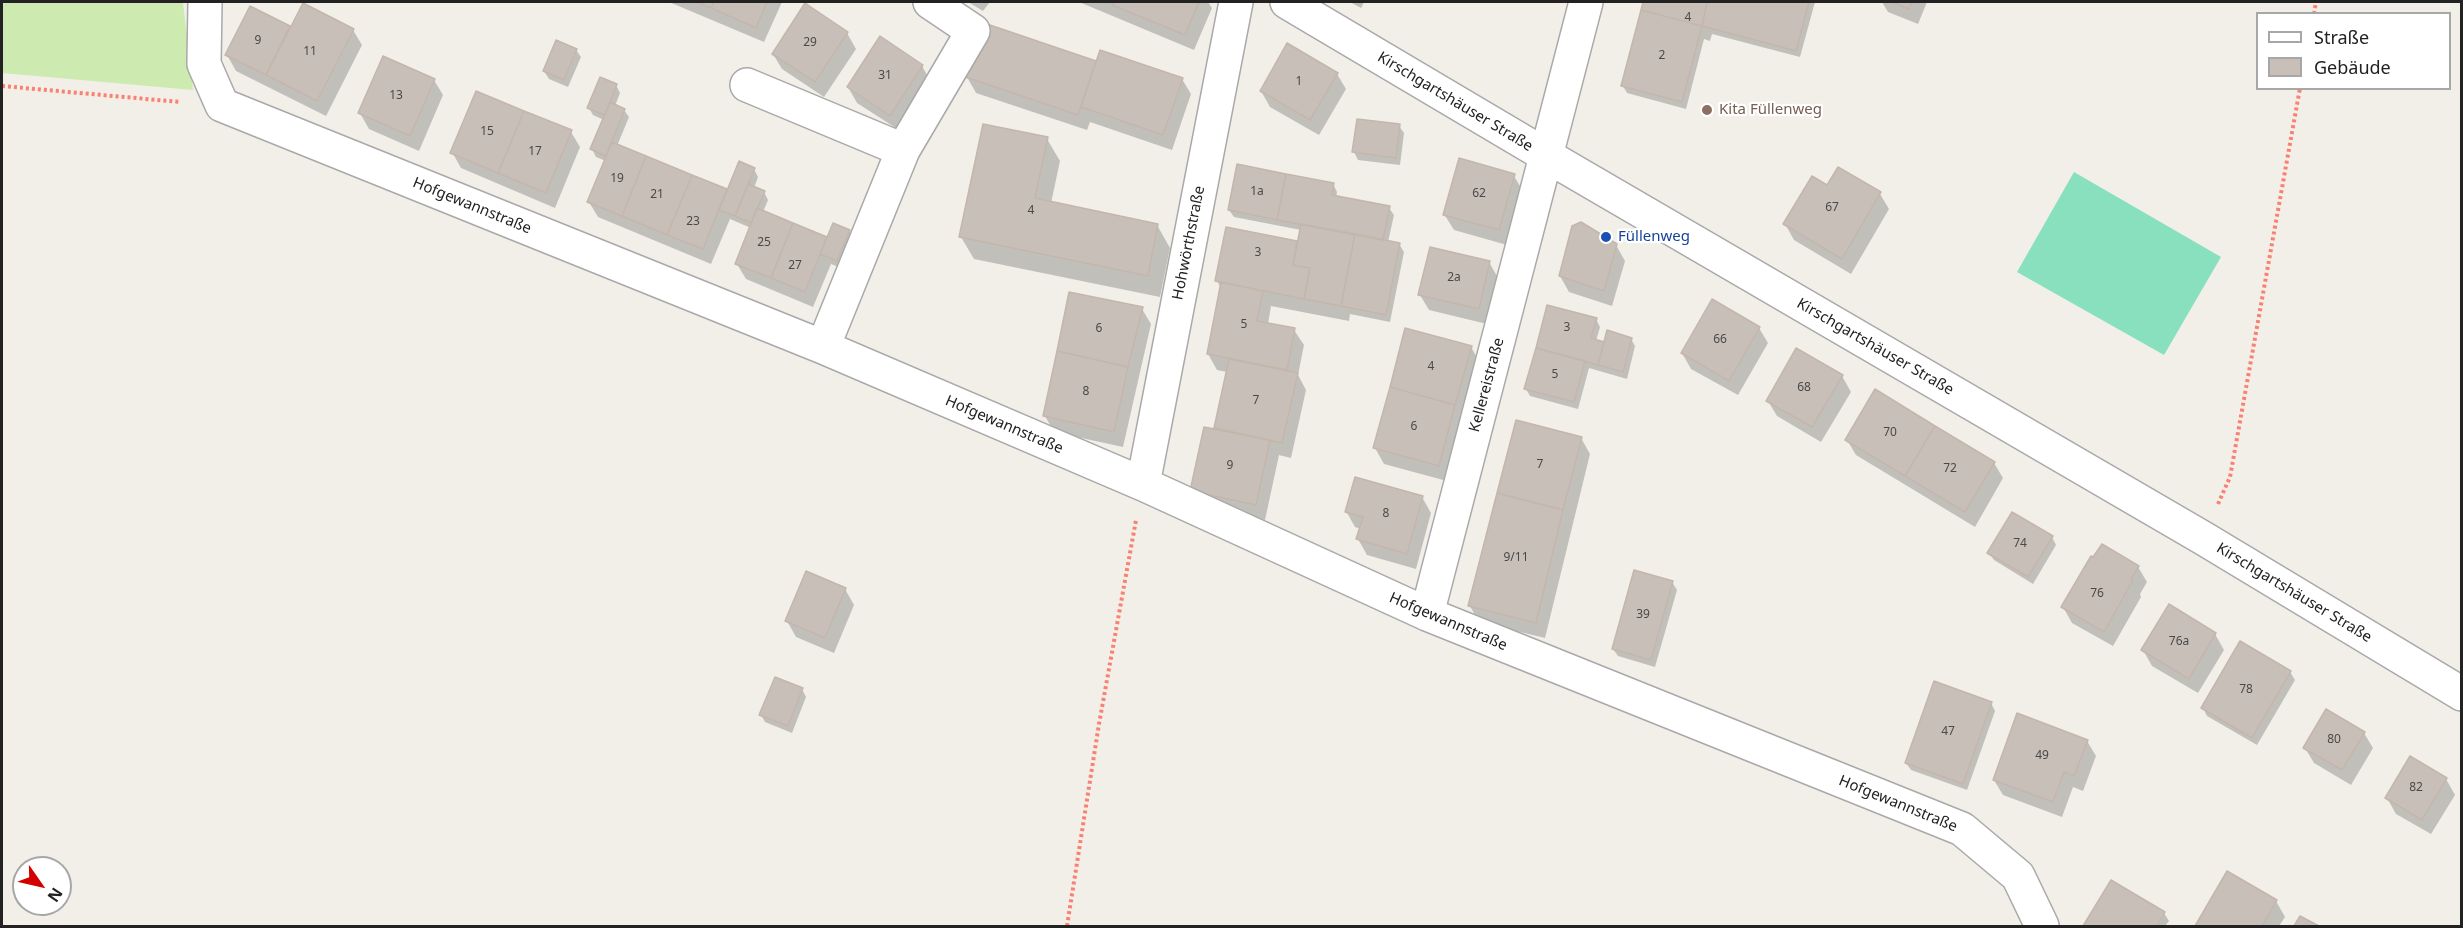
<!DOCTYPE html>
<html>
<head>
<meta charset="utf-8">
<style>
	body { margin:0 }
	#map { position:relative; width:2463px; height:928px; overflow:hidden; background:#f2efe9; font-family:"Noto Sans",sans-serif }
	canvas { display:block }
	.frame { position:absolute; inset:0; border:3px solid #222; pointer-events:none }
	.legend { position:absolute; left:2256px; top:12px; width:195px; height:78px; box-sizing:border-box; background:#fff; border:2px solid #a7a7a7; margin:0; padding:8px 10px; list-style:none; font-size:18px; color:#222 }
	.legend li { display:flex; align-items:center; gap:12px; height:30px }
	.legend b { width:30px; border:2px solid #a7a7a7 }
	.north { position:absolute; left:12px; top:856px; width:60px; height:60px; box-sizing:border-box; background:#fff; border:2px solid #a7a7a7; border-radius:50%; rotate:124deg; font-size:16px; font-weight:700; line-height:24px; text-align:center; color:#222 }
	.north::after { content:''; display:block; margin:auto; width:21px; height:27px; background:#d40000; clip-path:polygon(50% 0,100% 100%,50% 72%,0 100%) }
</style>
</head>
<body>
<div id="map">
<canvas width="2463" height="928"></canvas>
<div class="frame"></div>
<ul class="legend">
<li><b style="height:8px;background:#fff"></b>Straße</li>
<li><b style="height:16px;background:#c7bfb8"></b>Gebäude</li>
</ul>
<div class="north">N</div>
</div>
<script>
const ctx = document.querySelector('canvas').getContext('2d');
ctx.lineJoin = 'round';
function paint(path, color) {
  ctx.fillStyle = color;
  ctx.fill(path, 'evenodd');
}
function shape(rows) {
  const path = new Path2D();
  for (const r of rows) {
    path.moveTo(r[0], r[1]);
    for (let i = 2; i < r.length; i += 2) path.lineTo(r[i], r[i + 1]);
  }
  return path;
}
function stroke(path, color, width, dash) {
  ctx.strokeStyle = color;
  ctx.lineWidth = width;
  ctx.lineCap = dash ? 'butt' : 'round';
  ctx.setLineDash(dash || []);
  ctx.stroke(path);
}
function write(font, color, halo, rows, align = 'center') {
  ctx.font = font + ' "Noto Sans",sans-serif';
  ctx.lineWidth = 4.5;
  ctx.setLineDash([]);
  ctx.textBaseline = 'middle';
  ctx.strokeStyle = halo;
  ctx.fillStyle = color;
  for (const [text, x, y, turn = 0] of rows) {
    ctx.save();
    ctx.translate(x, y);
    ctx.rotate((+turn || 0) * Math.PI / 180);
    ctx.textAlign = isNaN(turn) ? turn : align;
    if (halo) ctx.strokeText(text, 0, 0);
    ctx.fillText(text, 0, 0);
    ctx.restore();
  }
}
const grass = shape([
	[2,2,183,2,193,90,2,73]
]);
const pitch = shape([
	[2074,172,2221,257,2164,355,2017,272]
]);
const shadow = shape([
	[669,2,782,2,764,42],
	[968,2,990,2,983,11],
	[1079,2,1208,2,1212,8,1194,50],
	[1350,2,1364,2,1361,8],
	[1645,2,1815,2,1800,57,1712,34,1710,41,1704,39,1686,109,1627,93,1623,86],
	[1882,2,1927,2,1918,24,1888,12],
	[250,8,291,28,353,30,362,45,326,116,236,71,227,55],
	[985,25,1097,62,1182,79,1191,94,1172,150,1090,122,1087,130,976,93,967,77],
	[847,33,856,49,824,97,782,69,773,54],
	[576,50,581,57,568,87,549,79,544,71],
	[922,66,931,82,899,130,857,103,848,87],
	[1337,74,1346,89,1319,135,1270,107,1261,91],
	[434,80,443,95,419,151,369,129,360,113],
	[616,85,620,93,615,106,624,110,629,117,617,146,727,193,754,169,758,177,754,188,764,192,768,200,763,212,828,239,849,231,853,239,841,268,831,264,813,307,746,279,737,264,751,228,730,219,711,264,598,217,589,202,606,161,596,157,592,149,604,120,593,115,589,108],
	[1399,126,1404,133,1400,165,1358,160,1354,152],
	[571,132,580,147,555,208,461,168,452,152],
	[1047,139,1060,161,1051,203,1157,225,1170,248,1160,297,974,259,961,237],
	[1838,169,1880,194,1889,209,1851,274,1794,240,1785,224,1827,187],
	[1514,176,1523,191,1507,245,1454,230,1444,214],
	[1333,184,1337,192,1336,197,1389,208,1394,215,1388,242,1399,244,1404,252,1390,322,1350,314,1349,321,1271,306,1268,324,1294,330,1304,345,1298,375,1306,390,1291,458,1279,455,1265,520,1200,506,1227,372,1217,370,1208,354,1221,288,1217,281,1227,229,1298,243,1301,230,1234,217,1229,210],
	[1616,245,1625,261,1612,306,1569,292,1560,276],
	[1489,262,1498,278,1487,324,1429,310,1420,295],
	[1142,309,1151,324,1123,447,1054,432,1045,416],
	[1596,319,1600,327,1596,341,1605,344,1631,339,1635,346,1627,379,1589,368,1578,409,1530,396,1526,389],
	[1759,328,1768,343,1738,395,1691,369,1682,353],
	[1471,347,1480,363,1447,481,1384,464,1375,448],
	[1842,376,1851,392,1821,442,1777,416,1768,401],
	[1581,438,1590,454,1545,638,1479,622,1470,606],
	[1847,440,1994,463,2003,478,1975,527,1856,455],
	[1422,497,1431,513,1416,569,1367,555,1358,539,1361,529,1355,527,1346,511],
	[2052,537,2056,545,2033,584,1994,560,1989,553],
	[2138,567,2147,582,2140,594,2141,597,2113,646,2072,623,2063,607],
	[1672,582,1677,590,1655,667,1618,656,1613,649],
	[845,589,854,605,834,653,796,637,787,621],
	[2215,634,2224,650,2198,693,2152,666,2143,650],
	[2290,672,2295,680,2257,745,2207,716,2203,708],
	[802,689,806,697,792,733,765,722,761,715],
	[1991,703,1995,711,1967,790,1911,770,1906,763],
	[2364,733,2373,748,2351,785,2314,763,2305,748],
	[2087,741,2096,756,2083,791,2073,787,2062,817,2003,795,1994,780],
	[2446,779,2455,795,2431,834,2396,814,2387,798],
	[2227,873,2276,901,2285,917,2279,926,2197,926],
	[2112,882,2164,913,2169,921,2165,926,2085,926]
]);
const building = shape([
	[696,2,714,2,711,8,696,2],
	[714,2,767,2,756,28,711,8,714,2],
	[1114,2,1199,2,1185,35,1112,5,1114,2],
	[1643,2,1707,2,1702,26,1641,10,1643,2],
	[1707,2,1809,2,1796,51,1702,26,1707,2],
	[1891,2,1912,2,1909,9,1891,2],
	[303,3,354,29,317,101,266,75,303,3],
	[805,3,848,32,815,82,772,54,805,3],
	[250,6,290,26,266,75,225,55,250,6],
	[1641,10,1702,26,1682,102,1621,86,1641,10],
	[984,23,1096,61,1078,115,965,77,984,23],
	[880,36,923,65,890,116,847,87,880,36],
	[556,40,577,49,564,80,543,71,556,40],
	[1287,43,1338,73,1310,120,1260,91,1287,43],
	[1100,50,1183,78,1163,135,1081,107,1100,50],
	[383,56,435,79,410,136,358,113,383,56],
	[600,77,617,84,605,115,587,108,600,77],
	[476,91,524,111,498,173,450,153,476,91],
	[610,102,625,109,606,156,590,149,610,102],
	[524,111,572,130,546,193,498,173,524,111],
	[1357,119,1400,124,1396,158,1352,152,1357,119],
	[983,124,1048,137,1035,198,1158,224,1148,276,959,237,983,124],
	[612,142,646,156,622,216,587,202,612,142],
	[646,156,692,175,667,235,622,216,646,156],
	[1459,158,1515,174,1499,230,1443,215,1459,158],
	[739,161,755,168,735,216,719,210,739,161],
	[1237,164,1286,174,1277,220,1228,210,1237,164],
	[1838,167,1881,192,1842,259,1783,224,1812,176,1827,185,1838,167],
	[1286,174,1334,183,1332,195,1390,206,1383,240,1277,220,1286,174],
	[692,175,727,189,703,249,667,235,692,175],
	[748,184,765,191,751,223,735,216,748,184],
	[757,208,793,223,771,278,735,264,757,208],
	[1581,222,1617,244,1604,291,1559,276,1572,226,1581,222],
	[793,223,827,237,805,292,771,278,793,223],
	[833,223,850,230,837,261,820,254,833,223],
	[1301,224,1355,234,1341,306,1304,299,1310,268,1293,265,1301,224],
	[1226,227,1297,241,1293,265,1310,268,1304,299,1215,281,1226,227],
	[1355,234,1400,243,1386,315,1341,306,1355,234],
	[1430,247,1490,261,1479,309,1418,295,1430,247],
	[1221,282,1263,291,1257,321,1295,328,1287,370,1207,354,1221,282],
	[1069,292,1143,307,1128,367,1057,351,1069,292],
	[1712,299,1760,327,1729,381,1681,353,1712,299],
	[1547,305,1597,318,1591,338,1604,342,1598,365,1536,348,1547,305],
	[1405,328,1472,346,1455,405,1390,387,1405,328],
	[1607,330,1632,338,1623,372,1598,365,1607,330],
	[1536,348,1585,361,1574,402,1524,389,1536,348],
	[1796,348,1843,375,1812,427,1766,401,1796,348],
	[1057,351,1128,367,1114,432,1043,416,1057,351],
	[1229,359,1298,373,1282,443,1214,428,1229,359],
	[1390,387,1455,405,1439,466,1373,448,1390,387],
	[1875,389,1935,426,1905,476,1845,440,1875,389],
	[1516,420,1582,437,1563,510,1497,493,1516,420],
	[1935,426,1995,462,1965,512,1905,476,1935,426],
	[1204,427,1270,440,1256,505,1190,491,1204,427],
	[1355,477,1423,496,1407,554,1356,539,1363,517,1345,512,1355,477],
	[1497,493,1563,510,1536,623,1468,606,1497,493],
	[2012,512,2053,536,2028,577,1987,553,2012,512],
	[2102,544,2139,566,2131,579,2133,580,2104,632,2061,607,2091,556,2093,557,2102,544],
	[1634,570,1673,581,1651,660,1612,649,1634,570],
	[806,571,846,588,825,638,785,621,806,571],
	[2169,604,2216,633,2189,679,2141,650,2169,604],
	[2240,641,2291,671,2252,738,2201,708,2240,641],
	[775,677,803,688,788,726,759,715,775,677],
	[1934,681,1992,702,1963,784,1905,763,1934,681],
	[2326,709,2365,732,2342,770,2303,748,2326,709],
	[2017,713,2088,740,2074,776,2064,772,2053,802,1993,780,2017,713],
	[2410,756,2447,778,2422,820,2385,798,2410,756],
	[2227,871,2277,900,2262,926,2195,926,2227,871],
	[2111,880,2165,912,2157,926,2083,926,2111,880],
	[2300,916,2319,926,2294,926,2300,916]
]);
const path = shape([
	[2314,14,2316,2],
	[2,86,180,102],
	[2218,504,2230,477,2300,88],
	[1067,926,1099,724,1136,520]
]);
const minor = shape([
	[205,2,204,64,222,105,823,347,1143,484,1427,614,1962,829,2018,876,2042,926],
	[1287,2,1547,156,2203,538,2462,694],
	[747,85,903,150],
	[823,347,903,150,973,31,930,2],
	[1143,484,1236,2],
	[1427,614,1586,2]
]);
const markers = [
	[1707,110,6,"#8d6e63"],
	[1606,237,6,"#1a4fb4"]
];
const numberNames = [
	["4",1688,18],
	["9",258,41],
	["29",810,43],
	["11",310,52],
	["2",1662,56],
	["31",885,76],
	["1",1299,82],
	["13",396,96],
	["15",487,132],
	["17",535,152],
	["19",617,179],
	["1a",1257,192],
	["62",1479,194],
	["21",657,195],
	["67",1832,208],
	["4",1031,211],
	["23",693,222],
	["25",764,243],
	["3",1258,253],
	["27",795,266],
	["2a",1454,278],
	["5",1244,325],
	["3",1567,328],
	["6",1099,329],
	["66",1720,340],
	["4",1431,367],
	["5",1555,375],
	["68",1804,388],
	["8",1086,392],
	["7",1256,401],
	["6",1414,427],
	["70",1890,433],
	["7",1540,465],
	["9",1230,466],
	["72",1950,469],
	["8",1386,514],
	["74",2020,544],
	["9/11",1516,558],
	["76",2097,594],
	["39",1643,615],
	["76a",2179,642],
	["78",2246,690],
	["47",1948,732],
	["80",2334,740],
	["49",2042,756],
	["82",2416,788]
];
const streetNames = [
	["Kirschgartshäuser Straße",1455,102,31],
	["Hofgewannstraße",472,206,22],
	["Hohwörthstraße",1189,243,-79],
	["Kirschgartshäuser Straße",1875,347,30],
	["Kellereistraße",1487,385,-75],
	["Hofgewannstraße",1004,425,23],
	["Kirschgartshäuser Straße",2294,593,31],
	["Hofgewannstraße",1448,622,23],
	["Hofgewannstraße",1898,804,22]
];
const educationNames = [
	["Kita Füllenweg",1719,110]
];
const transitNames = [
	["Füllenweg",1618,237]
];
paint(grass, '#cdebb0');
paint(pitch, '#88e0be');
paint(shadow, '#0003');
paint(building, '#c7bfb8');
stroke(building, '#c4b6ab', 1.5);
stroke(minor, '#a9a9a9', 36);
stroke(path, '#fa8072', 4, [3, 3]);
stroke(minor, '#fff', 33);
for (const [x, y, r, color] of markers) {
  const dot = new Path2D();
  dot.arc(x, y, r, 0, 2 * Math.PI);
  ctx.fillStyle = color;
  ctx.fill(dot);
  stroke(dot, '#fff', 2);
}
write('12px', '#4b4948', null, numberNames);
write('15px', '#222', '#fff', streetNames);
write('15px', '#785e54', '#fff', educationNames, 'left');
write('15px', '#164399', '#fff', transitNames, 'left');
</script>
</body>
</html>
